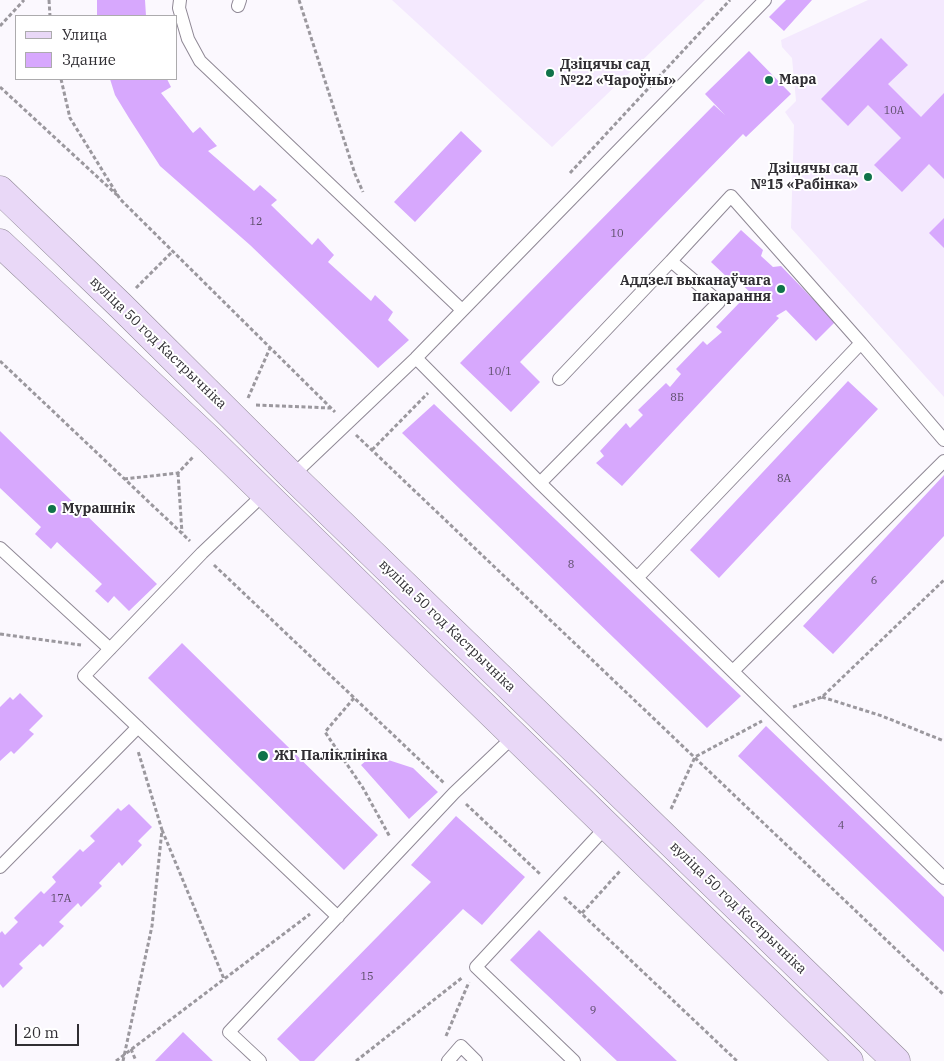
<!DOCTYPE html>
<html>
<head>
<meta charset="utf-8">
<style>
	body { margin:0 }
	#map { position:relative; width:944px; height:1061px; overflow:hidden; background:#fbf8fe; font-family:"IBM Plex Serif",serif }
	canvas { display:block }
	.legend { position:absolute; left:15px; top:15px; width:162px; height:65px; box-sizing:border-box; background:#fff; border:1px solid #acabad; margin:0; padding:6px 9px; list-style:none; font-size:15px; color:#302e33 }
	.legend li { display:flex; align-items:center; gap:10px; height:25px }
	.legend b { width:25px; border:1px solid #acabad }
	.scale { position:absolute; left:15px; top:1024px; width:64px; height:22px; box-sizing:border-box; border:2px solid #302e33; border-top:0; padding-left:6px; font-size:15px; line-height:18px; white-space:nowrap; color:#302e33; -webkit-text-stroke:4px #fff; paint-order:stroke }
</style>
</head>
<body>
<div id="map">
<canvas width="944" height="1061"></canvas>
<ul class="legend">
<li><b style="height:6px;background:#e9d8f7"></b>Улица</li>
<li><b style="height:14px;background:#d7a8fd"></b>Здание</li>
</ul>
<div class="scale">20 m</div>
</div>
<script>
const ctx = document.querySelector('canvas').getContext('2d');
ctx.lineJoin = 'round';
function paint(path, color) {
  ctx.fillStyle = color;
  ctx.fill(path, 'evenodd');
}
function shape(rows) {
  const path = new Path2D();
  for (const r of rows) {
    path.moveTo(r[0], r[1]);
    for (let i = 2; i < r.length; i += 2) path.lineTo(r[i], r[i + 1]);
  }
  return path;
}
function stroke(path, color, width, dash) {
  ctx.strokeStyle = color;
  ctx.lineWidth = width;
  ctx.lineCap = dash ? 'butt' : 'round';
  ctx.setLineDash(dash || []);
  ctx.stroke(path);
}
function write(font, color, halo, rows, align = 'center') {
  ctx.font = font + ' "IBM Plex Serif",serif';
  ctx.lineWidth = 4;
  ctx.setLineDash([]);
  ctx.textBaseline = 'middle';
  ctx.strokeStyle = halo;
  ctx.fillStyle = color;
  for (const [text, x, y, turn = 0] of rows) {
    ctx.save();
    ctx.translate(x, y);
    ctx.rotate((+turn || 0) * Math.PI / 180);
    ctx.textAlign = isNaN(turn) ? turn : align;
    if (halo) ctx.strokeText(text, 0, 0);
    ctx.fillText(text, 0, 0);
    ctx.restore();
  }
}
const built = shape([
	[392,0,705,0,552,147],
	[868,0,944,0,944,397,791,228,794,125,785,112,796,101,792,58,782,47,781,40]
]);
const building = shape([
	[97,0,145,0,146,16,97,16],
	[786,0,812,0,784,31,769,17],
	[881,38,908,65,888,84,921,117,944,93,944,179,929,164,902,192,874,165,901,138,868,105,848,126,821,99],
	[749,51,791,94,746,137,743,134,520,362,540,382,511,412,460,363,714,105,725,115,705,94],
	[110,79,167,79,171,87,161,93,193,133,200,127,217,146,208,151,254,191,260,185,277,200,271,205,312,245,318,238,334,255,328,262,371,301,375,295,393,312,388,320,409,340,378,368,250,245,160,166,129,118,115,95],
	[461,131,482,151,415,222,394,202],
	[944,218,944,248,929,233],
	[741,230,763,250,761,256,773,267,781,266,835,322,816,341,786,310,776,316,779,318,622,486,596,463,604,456,600,451,626,423,630,428,643,415,638,410,666,383,670,387,681,374,676,369,703,341,707,345,722,332,716,327,743,299,748,303,754,296,733,276,729,279,711,262],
	[848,381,878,409,719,578,690,550],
	[434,404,741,696,707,728,402,433],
	[0,431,157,584,129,611,114,596,108,603,95,591,102,584,57,542,51,549,35,534,41,527,0,488],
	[944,475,944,536,833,654,803,626],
	[182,643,378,835,344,870,148,678],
	[20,693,43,716,29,730,34,734,14,754,11,751,0,761,0,707,10,697,13,700],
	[766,726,944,897,944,952,738,756],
	[373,755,413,768,438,792,409,819,361,765],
	[129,804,152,827,138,841,142,845,122,866,119,862,99,883,102,886,81,907,78,903,59,922,64,926,43,947,40,944,19,964,23,968,3,988,0,984,0,933,2,931,5,935,18,922,14,918,41,891,44,894,56,882,52,877,80,849,83,852,95,841,90,836,118,808,121,811],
	[456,816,525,877,482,925,463,909,314,1061,300,1061,277,1039,431,882,411,865],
	[539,930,677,1061,617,1061,510,960],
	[183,1032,213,1061,155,1061]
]);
const path = shape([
	[49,0,50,16],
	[299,0,355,174,363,192],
	[0,26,24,0],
	[61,79,70,118,120,199,335,412],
	[0,87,117,195],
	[570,173,730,0],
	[136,288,173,251],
	[0,361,190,541],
	[248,398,270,348],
	[256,405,330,408],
	[356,435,944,995],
	[372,450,428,393],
	[178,473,182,533],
	[124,479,178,473,193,457],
	[214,565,444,783],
	[0,634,81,645],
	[822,697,882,716,944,741],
	[354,698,325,732,363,788,390,837],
	[793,707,822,697,944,580],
	[466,804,540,874],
	[671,809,695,757,762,721],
	[162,830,224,979],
	[564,897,737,1061],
	[582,913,620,871],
	[446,1036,469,982],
	[131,1049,136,1061],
	[116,1061,310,914],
	[123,1061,152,926,162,830,138,751],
	[356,1061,463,977]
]);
const lane = shape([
	[180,0,179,8,188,39,200,61,462,310],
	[238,6,240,0],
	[416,358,540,483,944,878],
	[559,379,671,261],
	[292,476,416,358,765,0],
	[540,483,719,302,671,261,731,196,861,343],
	[265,493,202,553,84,676,338,917],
	[0,548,110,649],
	[637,578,861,343,944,440],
	[733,671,944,461],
	[0,867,138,727],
	[260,1061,229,1032,454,793,514,736],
	[448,1061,461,1046,476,1061],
	[574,1061,476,967,607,826]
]);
const secondary = shape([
	[0,190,120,305,292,476,896,1061],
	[0,243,210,440,849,1061]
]);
const markers = [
	[550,73,5,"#10734a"],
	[769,80,5,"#10734a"],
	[868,177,5,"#10734a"],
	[781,289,5,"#10734a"],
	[52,509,5,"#10734a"],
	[263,756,6,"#10734a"]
];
const numberNames = [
	["10А",894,111],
	["12",256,222],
	["10",617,234],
	["10/1",500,372],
	["8Б",677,398],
	["8А",784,479],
	["8",571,565],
	["6",874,581],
	["4",841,826],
	["17А",61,899],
	["15",367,977],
	["9",593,1011]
];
const poiNames = [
	["Дзіцячы сад",560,65],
	["№22 «Чароўны»",560,81],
	["Мара",779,80],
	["Дзіцячы сад",858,169,"right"],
	["№15 «Рабінка»",858,185,"right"],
	["Аддзел выканаўчага",771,281,"right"],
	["пакарання",771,297,"right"],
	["Мурашнік",62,509],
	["ЖГ Паліклініка",274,756]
];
const streetNames = [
	["вуліца 50 год Кастрычніка",158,343,44],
	["вуліца 50 год Кастрычніка",447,626,44],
	["вуліца 50 год Кастрычніка",738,908,44]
];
paint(built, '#f4e9fe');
paint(building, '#d7a8fd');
stroke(lane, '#8f8895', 14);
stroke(secondary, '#8f8895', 29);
stroke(path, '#9b989e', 3, [4, 2.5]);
stroke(lane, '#fff', 12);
stroke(secondary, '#e9d8f7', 28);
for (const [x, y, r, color] of markers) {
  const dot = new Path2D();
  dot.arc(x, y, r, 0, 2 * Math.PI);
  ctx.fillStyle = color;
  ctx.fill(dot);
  stroke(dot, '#fff', 2);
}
write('11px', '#5a4c66', null, numberNames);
write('bold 14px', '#302e33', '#fff', poiNames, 'left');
write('14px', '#302e33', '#fff', streetNames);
</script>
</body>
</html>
